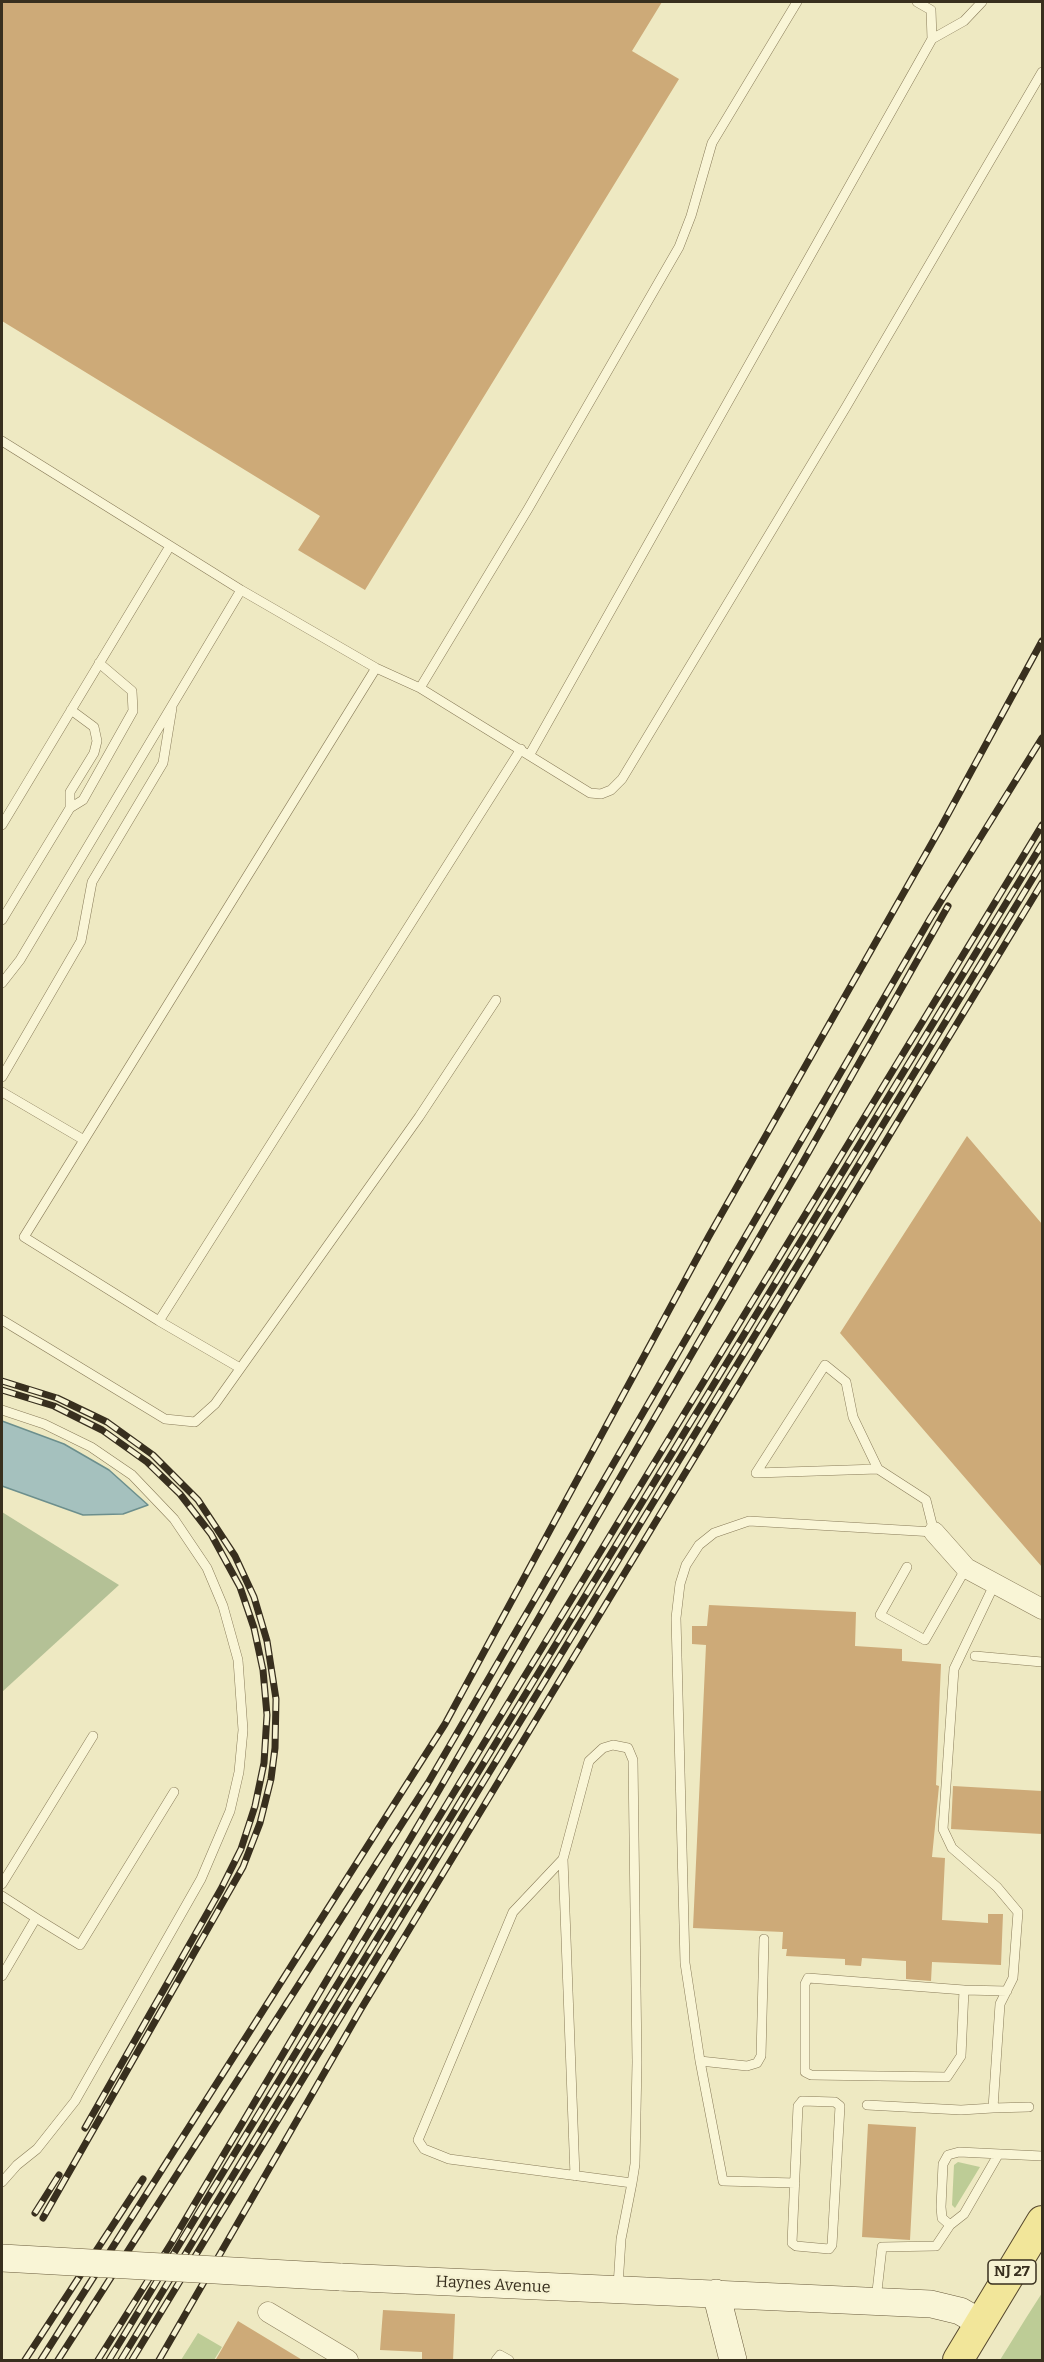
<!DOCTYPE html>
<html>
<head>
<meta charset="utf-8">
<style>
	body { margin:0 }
	#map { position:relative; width:1044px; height:2362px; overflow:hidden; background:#eee9c2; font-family:Bitter,serif }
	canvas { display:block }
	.frame { position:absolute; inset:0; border:3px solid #382f1e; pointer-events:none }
</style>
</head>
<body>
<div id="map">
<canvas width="1044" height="2362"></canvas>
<div class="frame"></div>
</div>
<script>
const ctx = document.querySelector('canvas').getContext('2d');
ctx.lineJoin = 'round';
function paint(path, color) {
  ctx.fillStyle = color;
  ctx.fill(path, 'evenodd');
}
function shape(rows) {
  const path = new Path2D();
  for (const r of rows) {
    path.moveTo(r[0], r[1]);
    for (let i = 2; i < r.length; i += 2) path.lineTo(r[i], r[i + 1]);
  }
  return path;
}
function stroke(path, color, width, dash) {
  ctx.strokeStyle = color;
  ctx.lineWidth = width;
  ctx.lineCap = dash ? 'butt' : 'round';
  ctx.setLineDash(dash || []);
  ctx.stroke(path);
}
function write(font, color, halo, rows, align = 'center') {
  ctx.font = font + ' Bitter,serif';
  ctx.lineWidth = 5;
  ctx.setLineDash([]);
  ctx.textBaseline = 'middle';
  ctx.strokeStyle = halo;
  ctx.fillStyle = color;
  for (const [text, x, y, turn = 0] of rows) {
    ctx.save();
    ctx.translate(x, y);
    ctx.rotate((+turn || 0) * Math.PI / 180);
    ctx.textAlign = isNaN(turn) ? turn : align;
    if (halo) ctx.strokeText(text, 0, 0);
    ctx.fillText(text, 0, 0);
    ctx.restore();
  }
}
const green = shape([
	[958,2162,980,2167,955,2208,952,2205,954,2165],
	[1042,2293,1042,2360,1000,2360,1026,2318],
	[198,2333,222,2347,214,2360,181,2360]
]);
const cemetery = shape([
	[2,1512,119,1585,2,1692]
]);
const water = shape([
	[2,1421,64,1444,109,1470,148,1505,123,1514,83,1515,2,1486,2,1421]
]);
const building = shape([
	[2,2,662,2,632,51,679,79,365,590,298,550,320,516,2,321],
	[967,1136,1042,1224,1042,1567,840,1333],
	[709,1605,856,1612,855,1646,902,1649,902,1661,941,1664,936,1785,939,1786,932,1857,945,1858,942,1920,988,1923,988,1914,1003,1914,1001,1965,932,1962,931,1981,906,1979,906,1961,862,1958,861,1966,845,1965,845,1959,786,1956,787,1949,782,1949,783,1932,693,1928,706,1645,692,1644,692,1626,707,1626],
	[953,1786,1042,1791,1042,1834,951,1829],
	[868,2124,916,2127,910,2240,862,2237],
	[383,2310,455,2314,453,2361,422,2361,422,2352,380,2350],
	[238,2321,304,2361,215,2361]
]);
const lane = shape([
	[932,39,964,21,982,2],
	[2,441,241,590,376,668,420,688,590,793,601,794,611,790,622,779,846,407,1042,72],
	[376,668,24,1237,159,1321,521,749],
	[420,688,528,509,679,247,691,216,712,143,797,2],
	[530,754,932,39,931,10,917,2],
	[70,808,70,792,94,753,97,741,94,727,71,710],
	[2,825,170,546],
	[2,920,70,808,83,800,133,711,132,691,99,663],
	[2,983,20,960,241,590],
	[2,1077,81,941,92,882,163,763,172,708],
	[2,1092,84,1140],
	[2,1320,165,1419,195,1422,215,1404,419,1117,496,1000],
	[159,1321,240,1368],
	[2,1410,44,1424,91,1447,132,1475,174,1519,207,1568,223,1606,238,1660,243,1730,239,1772,230,1811,201,1879,75,2101,37,2149,17,2165,2,2182],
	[907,1567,880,1615,925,1640,966,1568],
	[975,1656,1042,1662],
	[563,1859,575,2176],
	[2,1884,93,1736],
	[2,1896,36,1918],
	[764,1939,761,2056,757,2063,747,2066,700,2061,685,1963,676,1618,680,1584,686,1565,699,1545,714,1533,749,1521,934,1532,926,1500,878,1469,756,1473,825,1365,846,1382,853,1417,878,1469],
	[2,1976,36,1918,80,1945,174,1792],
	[964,1990,808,1978,805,1984,805,2072,811,2075,947,2077,961,2056,964,1990,1007,1991],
	[700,2061,723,2181,795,2183],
	[802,2101,835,2102,840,2106,832,2245,829,2249,796,2246,792,2243,798,2106,802,2101],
	[867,2105,961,2110,993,2108,1000,2004,1013,1978,1018,1912,997,1887,952,1848,943,1829,954,1669,995,1583],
	[993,2108,1029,2107],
	[998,2155,964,2214,950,2225,942,2218,941,2207,943,2164,948,2155,959,2152,1042,2156],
	[618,2286,621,2239,632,2183,635,2164,637,2062,633,1760,628,1748,613,1745,603,1748,589,1761,563,1859,513,1912,418,2140,424,2149,449,2159,632,2183],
	[876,2300,882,2247,936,2246,950,2225],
	[496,2360,500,2355,509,2360]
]);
const street = shape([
	[934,1532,966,1568,1042,1609],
	[268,2312,348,2360]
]);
const secondary = shape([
	[340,2277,931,2304,960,2311,981,2323],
	[716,2293,733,2360]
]);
const primary = shape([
	[958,2360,1042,2221]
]);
const rail = shape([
	[2,1381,57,1398,107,1422,153,1455,198,1500,235,1556,254,1597,267,1641,276,1699,275,1748,271,1779,260,1823,243,1867,43,2218],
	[2,1390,54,1406,102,1430,147,1462,180,1494,211,1534,240,1587,254,1628,263,1670,267,1715,264,1763,255,1806,241,1849,221,1889,85,2128],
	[35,2213,59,2175],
	[25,2360,143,2179],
	[41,2360,445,1724,709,1236,941,827,1042,641],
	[58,2360,428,1783,931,917,1042,738],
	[98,2360,172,2242,439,1790,803,1162,948,906],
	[109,2360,1042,825],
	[121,2360,1042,844],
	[132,2360,1042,863],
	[159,2360,361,2009,1042,883]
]);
const secondaryBridge = shape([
	[2,2258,340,2277]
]);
const shields = [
	[1012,2272,48]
];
const shieldNames = [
	["NJ 27",1012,2272]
];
const streetNames = [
	["Haynes Avenue",493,2285,3]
];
paint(green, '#bdcc96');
paint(cemetery, '#b4c196');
paint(water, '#a5c1be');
stroke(water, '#6c8f8d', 1.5);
paint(building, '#cdaa78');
stroke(lane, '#887b59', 10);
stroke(street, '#887b59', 21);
stroke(secondary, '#6a5c3d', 28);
stroke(primary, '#56482e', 32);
stroke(lane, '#f9f5d6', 9);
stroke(street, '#f9f5d6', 20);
stroke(secondary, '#f9f5d6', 27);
stroke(primary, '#f2e69a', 30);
stroke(rail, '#382f1e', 7);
stroke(rail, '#f6f2d2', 4.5, [14]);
stroke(secondaryBridge, '#6a5c3d', 28, []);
stroke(secondaryBridge, '#f9f5d6', 27);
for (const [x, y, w] of shields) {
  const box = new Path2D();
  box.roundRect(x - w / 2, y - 12, w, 24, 4.5);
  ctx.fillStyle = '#f6f2d2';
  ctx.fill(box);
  stroke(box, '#382f1e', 1.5);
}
write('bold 15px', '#382f1e', null, shieldNames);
write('16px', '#382f1e', '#f6f2d2', streetNames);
</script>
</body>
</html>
